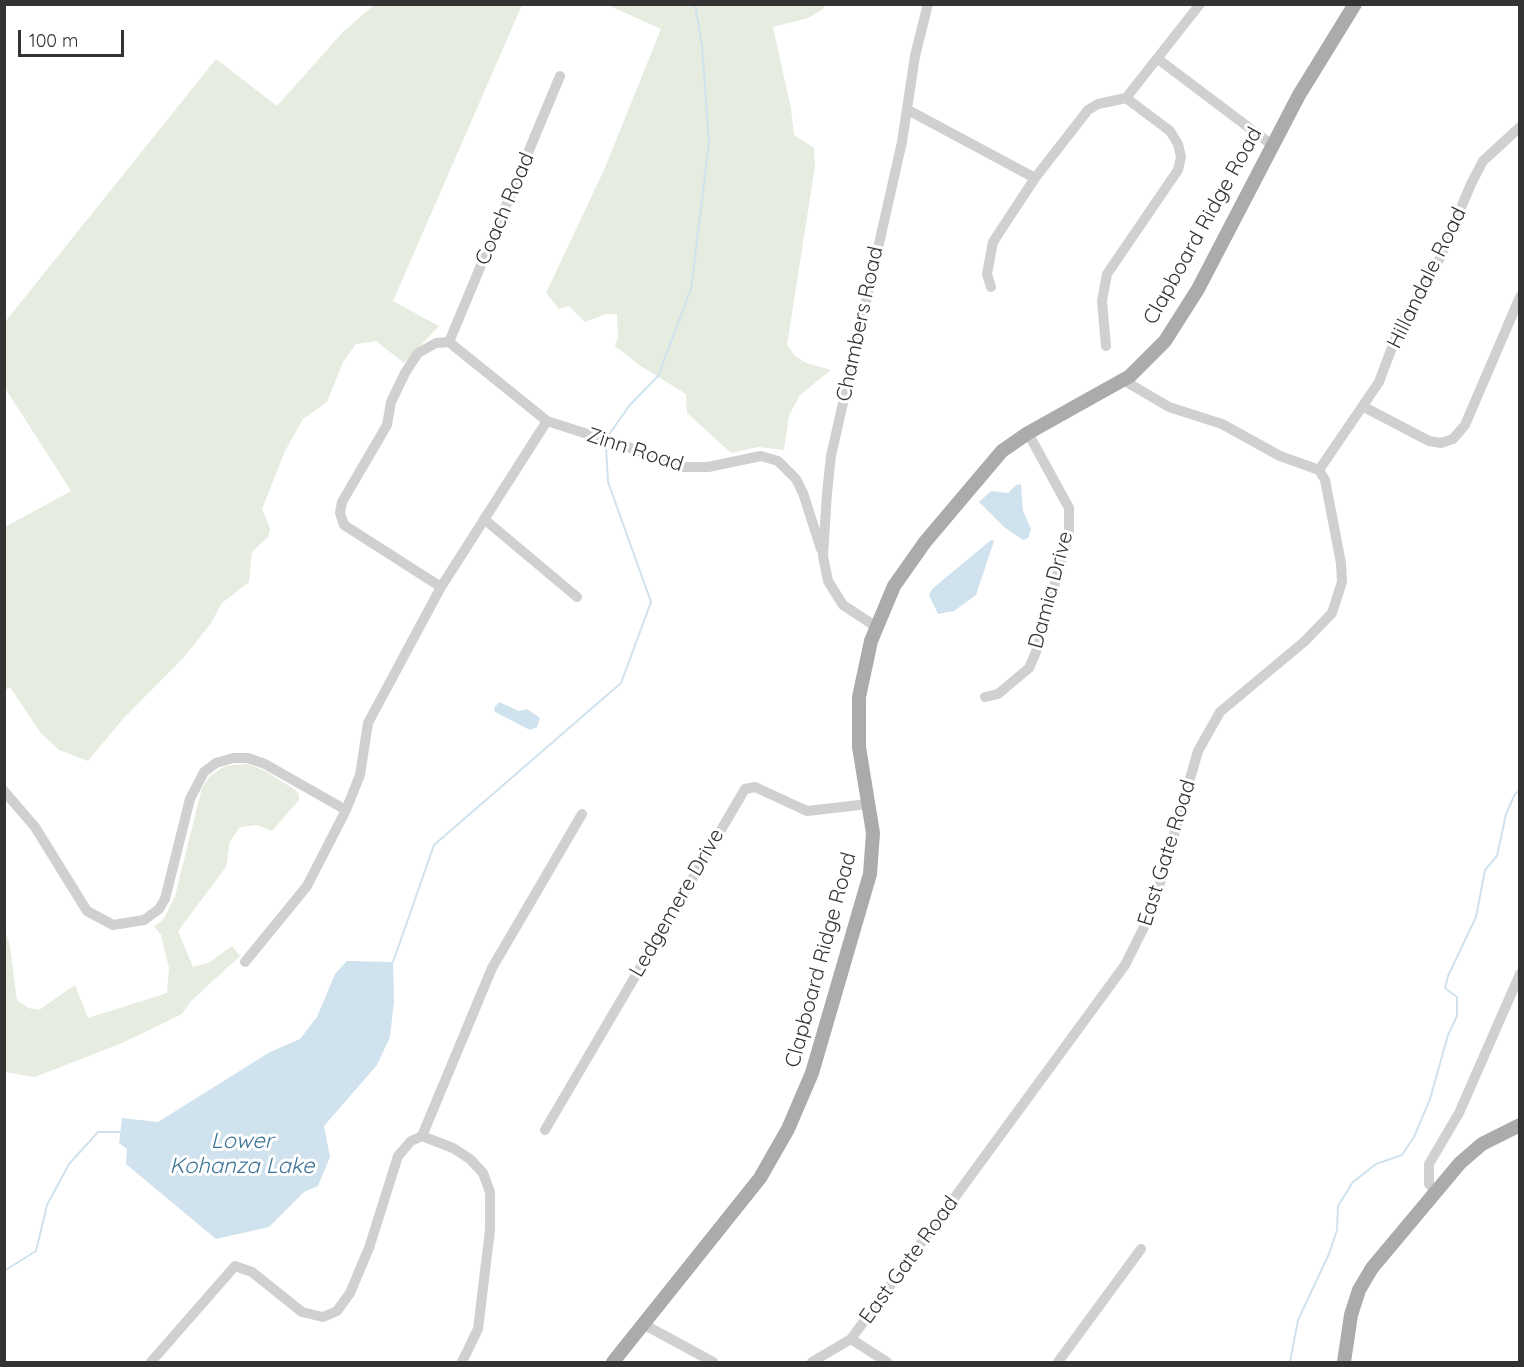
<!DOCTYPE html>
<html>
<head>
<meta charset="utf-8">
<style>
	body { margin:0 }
	#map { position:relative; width:1524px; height:1367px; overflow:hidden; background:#fff; font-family:Quicksand,sans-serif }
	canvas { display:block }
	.frame { position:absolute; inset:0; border:6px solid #333; pointer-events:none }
	.scale { position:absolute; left:18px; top:30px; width:106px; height:27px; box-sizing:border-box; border:3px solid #333; border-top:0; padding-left:8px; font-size:18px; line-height:21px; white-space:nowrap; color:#333; -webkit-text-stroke:4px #fff; paint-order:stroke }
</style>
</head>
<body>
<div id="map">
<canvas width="1524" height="1367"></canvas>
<div class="frame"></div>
<div class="scale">100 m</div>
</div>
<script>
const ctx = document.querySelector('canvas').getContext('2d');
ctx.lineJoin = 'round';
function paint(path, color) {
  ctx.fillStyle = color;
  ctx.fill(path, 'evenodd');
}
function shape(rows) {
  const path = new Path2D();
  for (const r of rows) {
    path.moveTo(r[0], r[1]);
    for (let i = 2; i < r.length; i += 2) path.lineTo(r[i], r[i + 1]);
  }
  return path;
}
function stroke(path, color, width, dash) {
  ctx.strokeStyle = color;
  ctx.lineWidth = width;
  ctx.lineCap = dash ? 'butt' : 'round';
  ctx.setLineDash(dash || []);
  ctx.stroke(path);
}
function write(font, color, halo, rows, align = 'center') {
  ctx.font = font + ' Quicksand,sans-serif';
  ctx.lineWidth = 6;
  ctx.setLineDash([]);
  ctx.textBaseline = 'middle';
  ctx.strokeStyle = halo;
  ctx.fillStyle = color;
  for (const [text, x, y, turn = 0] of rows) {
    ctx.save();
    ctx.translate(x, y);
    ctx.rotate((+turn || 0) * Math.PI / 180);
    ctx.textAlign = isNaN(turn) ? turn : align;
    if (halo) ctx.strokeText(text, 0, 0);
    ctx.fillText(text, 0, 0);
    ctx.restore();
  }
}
const green = shape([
	[374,5,522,5,393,301,439,326,404,363,376,341,356,344,343,362,327,402,303,419,285,451,262,509,270,528,268,537,252,552,249,582,222,603,211,623,185,656,123,719,88,761,59,750,40,732,10,687,5,690,5,527,71,491,5,388,5,322,216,59,277,106,343,32],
	[608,5,825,5,822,10,808,18,773,27,791,109,794,135,814,148,815,166,787,345,795,356,806,363,831,370,800,395,789,415,784,450,758,447,731,453,687,413,686,394,639,365,615,346,618,337,617,314,606,314,585,322,569,306,559,309,546,293,604,170,661,29],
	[248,764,265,771,294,789,299,794,299,800,272,831,257,825,240,827,230,841,226,867,178,931,193,967,210,962,232,946,240,956,191,1001,182,1014,122,1043,35,1077,5,1072,5,930,10,946,17,1000,28,1008,39,1010,75,985,88,1018,167,993,169,968,161,935,154,926,164,919,175,896,202,788,210,776,225,766]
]);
const water = shape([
	[1021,484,1023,511,1031,529,1028,538,1023,540,1004,527,979,502,991,491,1008,493,1016,485],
	[991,540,994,541,976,595,954,611,938,614,929,595,932,589],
	[499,702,519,711,527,709,540,718,537,727,530,730,495,712,494,708],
	[347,961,393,962,394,1001,390,1037,377,1065,324,1126,330,1157,318,1186,304,1192,269,1227,216,1239,126,1164,127,1149,119,1143,122,1118,158,1122,270,1052,300,1039,317,1017,335,974]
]);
const stream = shape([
	[608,436,629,406,658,376,691,289,709,143,702,46,695,4],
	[393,962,434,845,621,683,651,602,608,482,606,447],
	[4,1271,36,1251,47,1205,69,1164,98,1132,125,1132],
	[1290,1362,1298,1320,1329,1254,1337,1230,1338,1206,1353,1182,1376,1164,1402,1155,1414,1137,1430,1099,1448,1035,1457,1016,1457,997,1445,988,1448,976,1476,917,1485,870,1497,856,1506,814,1515,794,1520,790]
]);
const minor = shape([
	[1158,59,1272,145],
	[1126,98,1200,4],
	[908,110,1035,178],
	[991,287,987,274,993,242,1035,178,1088,110,1098,104,1126,98,1170,131,1178,144,1181,157,1178,170,1107,274,1102,301,1106,346],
	[449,342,547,421,628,447,680,467,708,467,761,456,778,461,796,479,803,493,821,549],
	[449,342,560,76],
	[1123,380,1169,407,1222,424,1280,456,1319,470],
	[1364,407,1429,441,1441,443,1453,439,1465,425,1520,297],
	[1319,470,1379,382,1400,326,1440,258,1471,184,1483,161,1520,127],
	[484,519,577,597],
	[441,587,344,525,340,513,342,502,387,425,391,402,405,373,418,353,436,343,449,342],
	[875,626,843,605,828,581,823,556,827,493,831,456,902,142,915,56,928,4],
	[985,697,998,694,1029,668,1036,652,1069,532,1069,508,1028,433],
	[4,791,35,827,87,911,113,925,144,920,159,909,165,899,190,799,204,772,216,763,233,758,248,758,265,764,346,810],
	[245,962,307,886,346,810,360,775,368,723,441,587,547,421],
	[545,1130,745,789,755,787,807,811,868,804],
	[422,1136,492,968,582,814],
	[1436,1192,1429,1184,1429,1164,1459,1113,1520,974],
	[643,1324,713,1362],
	[851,1339,887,1362],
	[151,1362,235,1266,252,1272,302,1312,323,1317,337,1311,350,1293,369,1248,398,1156,411,1141,422,1136,453,1148,470,1159,483,1173,490,1192,490,1230,478,1329,462,1362],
	[812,1362,851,1339,1125,965,1152,911,1198,751,1220,712,1305,641,1332,613,1342,582,1341,563,1325,480,1319,470],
	[1058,1362,1141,1249]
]);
const major = shape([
	[613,1362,760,1178,788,1129,812,1073,870,874,873,833,859,747,859,697,871,641,894,586,925,542,1002,451,1028,433,1130,376,1165,341,1198,289,1299,95,1355,4],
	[1344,1362,1351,1315,1359,1290,1372,1268,1460,1163,1482,1144,1520,1125]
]);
const streetNames = [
	["Coach Road",505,209,-67],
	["Clapboard Ridge Road",1203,226,-61],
	["Hillandale Road",1427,278,-64],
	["Chambers Road",860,324,-78],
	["Zinn Road",635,450,18],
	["Damia Drive",1051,590,-75],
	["East Gate Road",1167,853,-73],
	["Ledgemere Drive",677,903,-60],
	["Clapboard Ridge Road",821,960,-75],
	["East Gate Road",909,1260,-54]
];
const waterNames = [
	["Lower",242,1141],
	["Kohanza Lake",242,1166]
];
paint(green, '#e6ecdf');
paint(water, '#cfe2ee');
stroke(stream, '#cfe2ee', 2);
stroke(minor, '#d0d0d0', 10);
stroke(major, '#ababab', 14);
write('21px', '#333', '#fff', streetNames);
write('italic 22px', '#3f7597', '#fff', waterNames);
</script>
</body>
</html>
